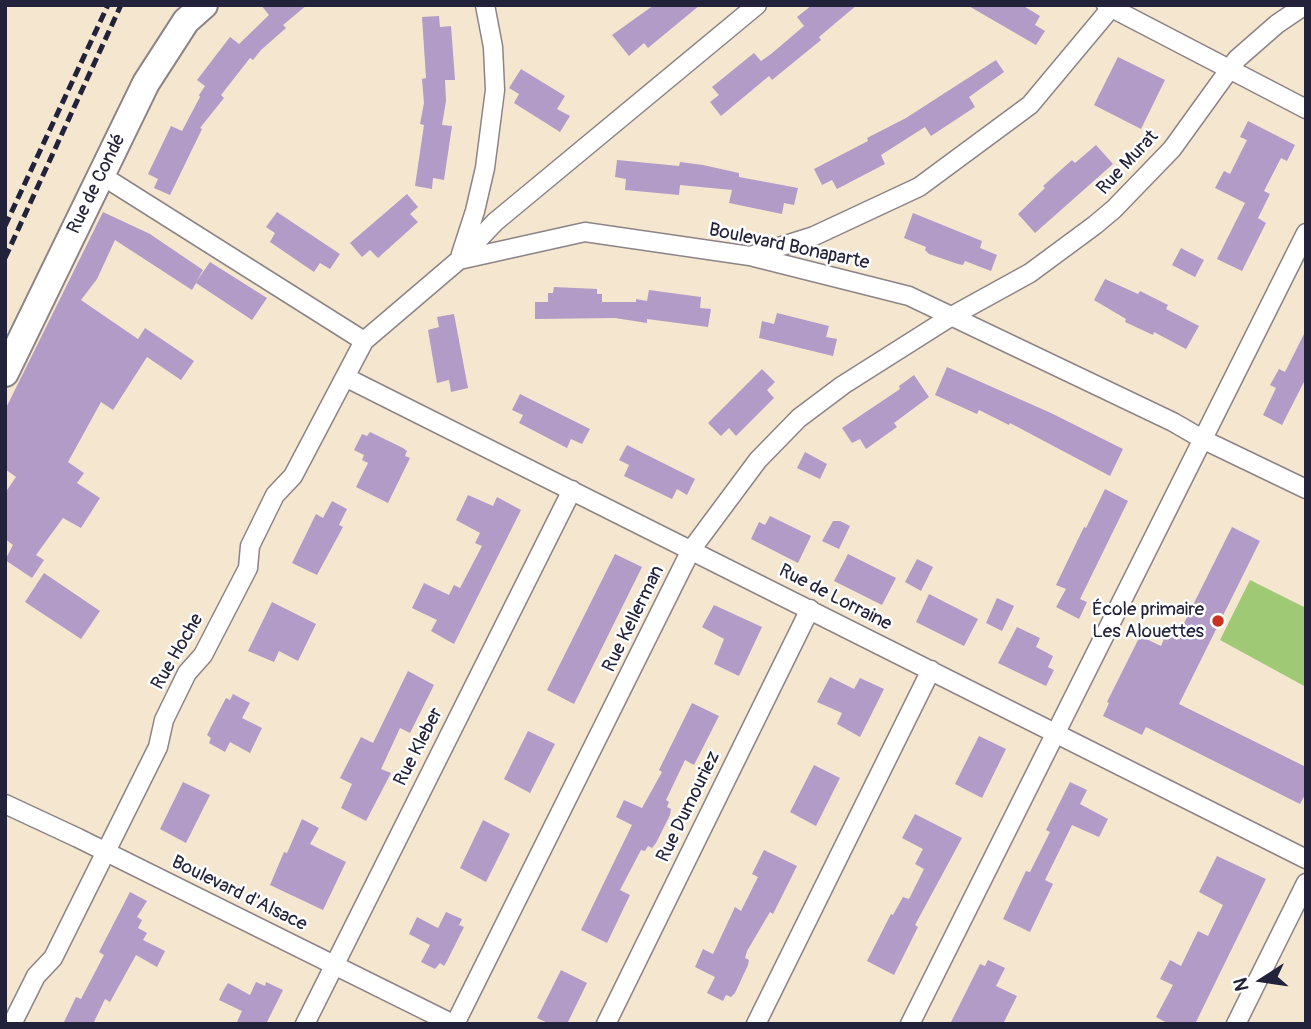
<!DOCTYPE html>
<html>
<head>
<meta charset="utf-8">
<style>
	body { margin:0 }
	#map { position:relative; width:1311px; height:1029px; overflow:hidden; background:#f5e6d0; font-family:Pangolin,sans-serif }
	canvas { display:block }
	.frame { position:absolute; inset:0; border:7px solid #22223b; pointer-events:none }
	.north { position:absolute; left:1227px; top:945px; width:70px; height:70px; -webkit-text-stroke:5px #fff; paint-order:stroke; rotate:258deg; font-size:19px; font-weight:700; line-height:28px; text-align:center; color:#22223b }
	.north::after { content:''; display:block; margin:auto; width:24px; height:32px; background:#22223b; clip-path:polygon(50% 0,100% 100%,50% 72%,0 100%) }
</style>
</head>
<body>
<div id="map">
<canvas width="1311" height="1029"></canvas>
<div class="frame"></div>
<div class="north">N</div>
</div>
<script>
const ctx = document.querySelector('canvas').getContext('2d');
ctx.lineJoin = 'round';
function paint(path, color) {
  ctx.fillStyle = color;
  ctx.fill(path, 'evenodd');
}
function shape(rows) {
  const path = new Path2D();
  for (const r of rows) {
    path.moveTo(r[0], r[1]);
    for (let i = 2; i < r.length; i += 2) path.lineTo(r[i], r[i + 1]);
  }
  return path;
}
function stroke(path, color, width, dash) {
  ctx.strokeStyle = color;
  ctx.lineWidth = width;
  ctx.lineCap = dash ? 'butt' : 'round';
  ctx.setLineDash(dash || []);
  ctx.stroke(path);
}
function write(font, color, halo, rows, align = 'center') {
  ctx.font = font + ' Pangolin,sans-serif';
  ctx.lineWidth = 5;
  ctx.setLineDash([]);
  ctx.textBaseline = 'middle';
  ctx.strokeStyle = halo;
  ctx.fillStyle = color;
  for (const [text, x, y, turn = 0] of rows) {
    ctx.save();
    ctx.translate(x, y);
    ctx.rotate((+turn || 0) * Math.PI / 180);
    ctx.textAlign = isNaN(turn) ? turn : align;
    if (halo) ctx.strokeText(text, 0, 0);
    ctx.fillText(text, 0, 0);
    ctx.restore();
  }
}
const green = shape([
	[1250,580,1306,608,1306,687,1220,640]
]);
const building = shape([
	[261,5,307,5,283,25,286,28,261,50,253,60,250,58,221,95,224,98,200,128,202,129,170,195,154,188,158,179,148,174,171,126,182,131,200,97,199,95,205,86,197,80,230,37,239,44,269,15],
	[654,5,700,5,648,48,644,43,629,56,612,35],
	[812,5,857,5,819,37,821,40,772,80,769,76,721,116,710,102,719,95,712,87,754,53,761,61,771,54,804,26,797,17],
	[967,5,1022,5,1040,16,1035,25,1045,31,1036,45],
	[439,16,440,27,451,26,455,80,445,80,446,101,442,125,452,126,444,180,433,178,432,189,415,186,424,125,420,124,424,103,422,79,426,78,422,17],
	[1118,57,1165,80,1141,129,1094,105],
	[996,60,1004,72,969,97,975,107,931,136,925,127,881,155,885,164,860,177,837,189,832,180,822,185,814,169,868,141,867,138,906,118],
	[521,69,565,96,557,109,570,116,560,132,514,103,519,94,509,88],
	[1248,121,1295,145,1287,161,1281,158,1264,191,1270,194,1258,218,1266,223,1242,271,1217,259,1245,203,1215,188,1224,171,1230,174,1247,140,1240,137],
	[1096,145,1113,164,1035,233,1018,214,1045,188,1043,186,1072,160,1075,163],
	[617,160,679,166,680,162,703,165,739,173,739,177,798,188,794,205,784,203,782,214,729,203,732,190,680,185,679,195,625,190,626,179,615,177],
	[407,194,418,207,410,214,418,222,378,258,370,250,362,257,350,243],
	[103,212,150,234,203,270,196,282,210,262,267,298,252,320,196,283,192,290,115,240,97,279,81,300,138,339,145,328,194,361,181,380,147,357,113,410,101,402,68,462,84,473,77,483,100,498,81,528,63,518,36,555,44,560,32,578,5,560,13,545,5,539,5,493,16,477,5,469,5,410],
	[277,212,340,254,330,269,320,263,314,272,270,242,275,233,266,227],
	[913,213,982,241,980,248,997,255,991,271,965,261,963,265,958,264,929,254,925,250,926,247,904,238],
	[1181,248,1204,260,1195,277,1172,265],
	[1105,279,1138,294,1140,291,1168,305,1166,309,1199,326,1186,349,1154,332,1153,335,1125,322,1126,319,1094,300],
	[554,287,597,289,597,294,602,294,602,302,636,302,636,299,647,301,649,290,701,297,700,308,711,309,708,327,647,319,647,323,615,318,535,319,535,302,548,302,548,293,553,293],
	[777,313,829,326,826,337,837,339,833,356,759,338,762,321,774,324],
	[454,314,468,388,451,392,449,380,437,383,428,330,439,327,437,317],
	[1306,330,1306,378,1282,425,1263,415,1276,388,1270,385,1279,369,1285,372],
	[947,367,1051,413,1123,449,1110,476,1010,423,1009,425,979,410,977,414,935,395],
	[762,369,775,382,767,390,774,398,736,436,729,428,721,436,708,423],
	[914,375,929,397,894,423,897,427,866,449,860,439,852,443,842,428,900,389,899,386],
	[520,394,590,429,582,444,571,439,567,448,519,423,523,415,512,410],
	[370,432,403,448,407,451,405,456,410,458,388,503,356,487,368,463,362,460,364,455,354,450,362,434,367,436],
	[627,445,695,479,687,495,677,489,672,499,624,476,629,465,619,460],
	[805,452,827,464,820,479,797,468],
	[1105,489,1128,501,1080,599,1087,602,1079,619,1056,607,1066,589,1056,585,1084,527,1086,528],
	[468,495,493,506,497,497,521,510,454,644,431,631,437,620,412,608,424,583,449,595,454,585,460,588,482,546,475,543,480,533,456,520],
	[332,501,347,509,339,525,343,527,317,575,292,563,316,514,323,518],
	[770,516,811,536,798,563,751,539,759,522,765,525],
	[833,521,840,521,850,526,839,549,822,541],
	[1232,527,1260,541,1179,704,1306,767,1306,793,1300,804,1146,727,1142,735,1103,716,1109,703,1107,702,1140,636,1161,646,1166,634,1176,639],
	[615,554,642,567,574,704,547,690],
	[848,554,896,578,882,605,834,581],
	[917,559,933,567,921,591,905,582],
	[44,573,100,611,81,639,25,602],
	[929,594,978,619,964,646,916,622],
	[997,598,1014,606,1002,631,986,623],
	[272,602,316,624,298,661,279,651,274,662,248,651],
	[714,605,762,627,739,676,714,664,724,639,702,627],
	[1017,627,1040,638,1036,647,1053,656,1048,667,1054,670,1046,686,998,663],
	[408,671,434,685,410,733,400,728,381,769,391,773,366,821,341,808,352,784,340,778,361,737,373,743],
	[830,677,854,689,860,678,884,689,860,737,837,724,842,713,817,702],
	[233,694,250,703,242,718,262,728,250,753,230,742,225,752,209,743,211,738,207,735,216,717,226,698,230,700],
	[692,703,719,716,694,765,685,760,666,800,669,802,667,807,671,809,670,815,656,843,652,848,648,846,645,851,641,850,620,890,630,895,607,943,581,930,632,825,616,817,624,800,642,808,662,772,659,770],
	[528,731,555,744,530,793,504,779],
	[979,736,1006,749,982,798,955,784],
	[814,765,840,778,816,826,790,812],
	[183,782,210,795,186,843,160,829],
	[1070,782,1087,790,1080,804,1108,819,1099,837,1072,825,1045,880,1053,884,1030,932,1003,919,1026,871,1030,872,1050,832,1046,830],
	[915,814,962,838,915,925,918,927,894,975,867,961,891,914,893,915,903,897,909,899,924,869,915,864,923,849,902,838],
	[302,819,319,828,310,844,346,862,323,910,270,885,284,852,287,853],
	[483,820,510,834,486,882,460,868],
	[764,850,797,866,773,914,770,912,747,951,745,958,749,960,748,965,735,993,731,997,726,995,723,1001,707,993,715,977,695,967,703,949,713,954,735,907,741,911,758,877,752,874],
	[1217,856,1266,879,1195,1024,1169,1024,1156,1017,1173,985,1160,979,1170,960,1181,966,1198,931,1208,936,1223,905,1199,892],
	[130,892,147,901,137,917,142,920,138,928,147,933,143,940,165,951,157,967,136,955,110,1002,105,999,93,1024,63,1024,76,997,81,999,104,955,99,952],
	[446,912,462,919,459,925,464,927,447,961,444,966,440,963,435,969,421,962,430,945,409,934,417,917,438,928],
	[988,960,1005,968,996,986,1017,996,1003,1024,950,1024,980,964,985,966],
	[561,970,587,983,567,1024,550,1024,537,1018],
	[256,982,265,986,266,982,283,990,266,1024,236,1024,242,1011,219,1000,223,991,228,983,250,995]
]);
const minor = shape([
	[1106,5,1306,109],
	[101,175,364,341],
	[461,254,475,211,485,168,495,90,493,47,485,5],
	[750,256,814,236,919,187,1030,105,1111,8],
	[459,260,495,222,757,5],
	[345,377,1306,859],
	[5,804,78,838,453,1024],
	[12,1024,36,976,53,958,158,747,164,720,187,673,203,655,248,568,250,546,275,495,293,476,364,341,459,260,585,232,750,256,909,296,1173,422,1204,440,1306,489],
	[305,1024,572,490],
	[455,1024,691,550,758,460,799,418,843,385,952,316,1030,273,1095,225,1114,209,1172,149,1237,59,1277,24,1305,5],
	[606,1024,810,609],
	[756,1024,931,670],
	[910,1024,1306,233],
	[1236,1024,1306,883]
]);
const secondary = shape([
	[5,373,146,83,186,21,204,5]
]);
const rail = shape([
	[5,226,108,5],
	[5,258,121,5]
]);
const markers = [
	[1218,621,7,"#c8321e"]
];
const streetNames = [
	["Rue Murat",1128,163,-47],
	["Rue de Condé",97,184,-64],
	["Boulevard Bonaparte",789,247,12],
	["Rue de Lorraine",835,598,27],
	["Rue Kellerman",634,619,-64],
	["Rue Hoche",178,652,-60],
	["Rue Kleber",419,747,-63],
	["Rue Dumouriez",689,807,-64],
	["Boulevard d'Alsace",239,894,26]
];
const poiNames = [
	["École primaire",1204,610],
	["Les Alouettes",1204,632]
];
paint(green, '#a0c975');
paint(building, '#b29bc7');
stroke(minor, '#8c8486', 21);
stroke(secondary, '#8c8486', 30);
stroke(minor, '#fff', 18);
stroke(secondary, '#fff', 26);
stroke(rail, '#22223b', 5, [10, 5]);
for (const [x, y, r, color] of markers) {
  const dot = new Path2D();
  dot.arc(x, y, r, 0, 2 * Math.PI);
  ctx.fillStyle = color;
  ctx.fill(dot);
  stroke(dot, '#fff', 2.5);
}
write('19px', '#22223b', '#fff', streetNames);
write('19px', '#22223b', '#fff', poiNames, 'right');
</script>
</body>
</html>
